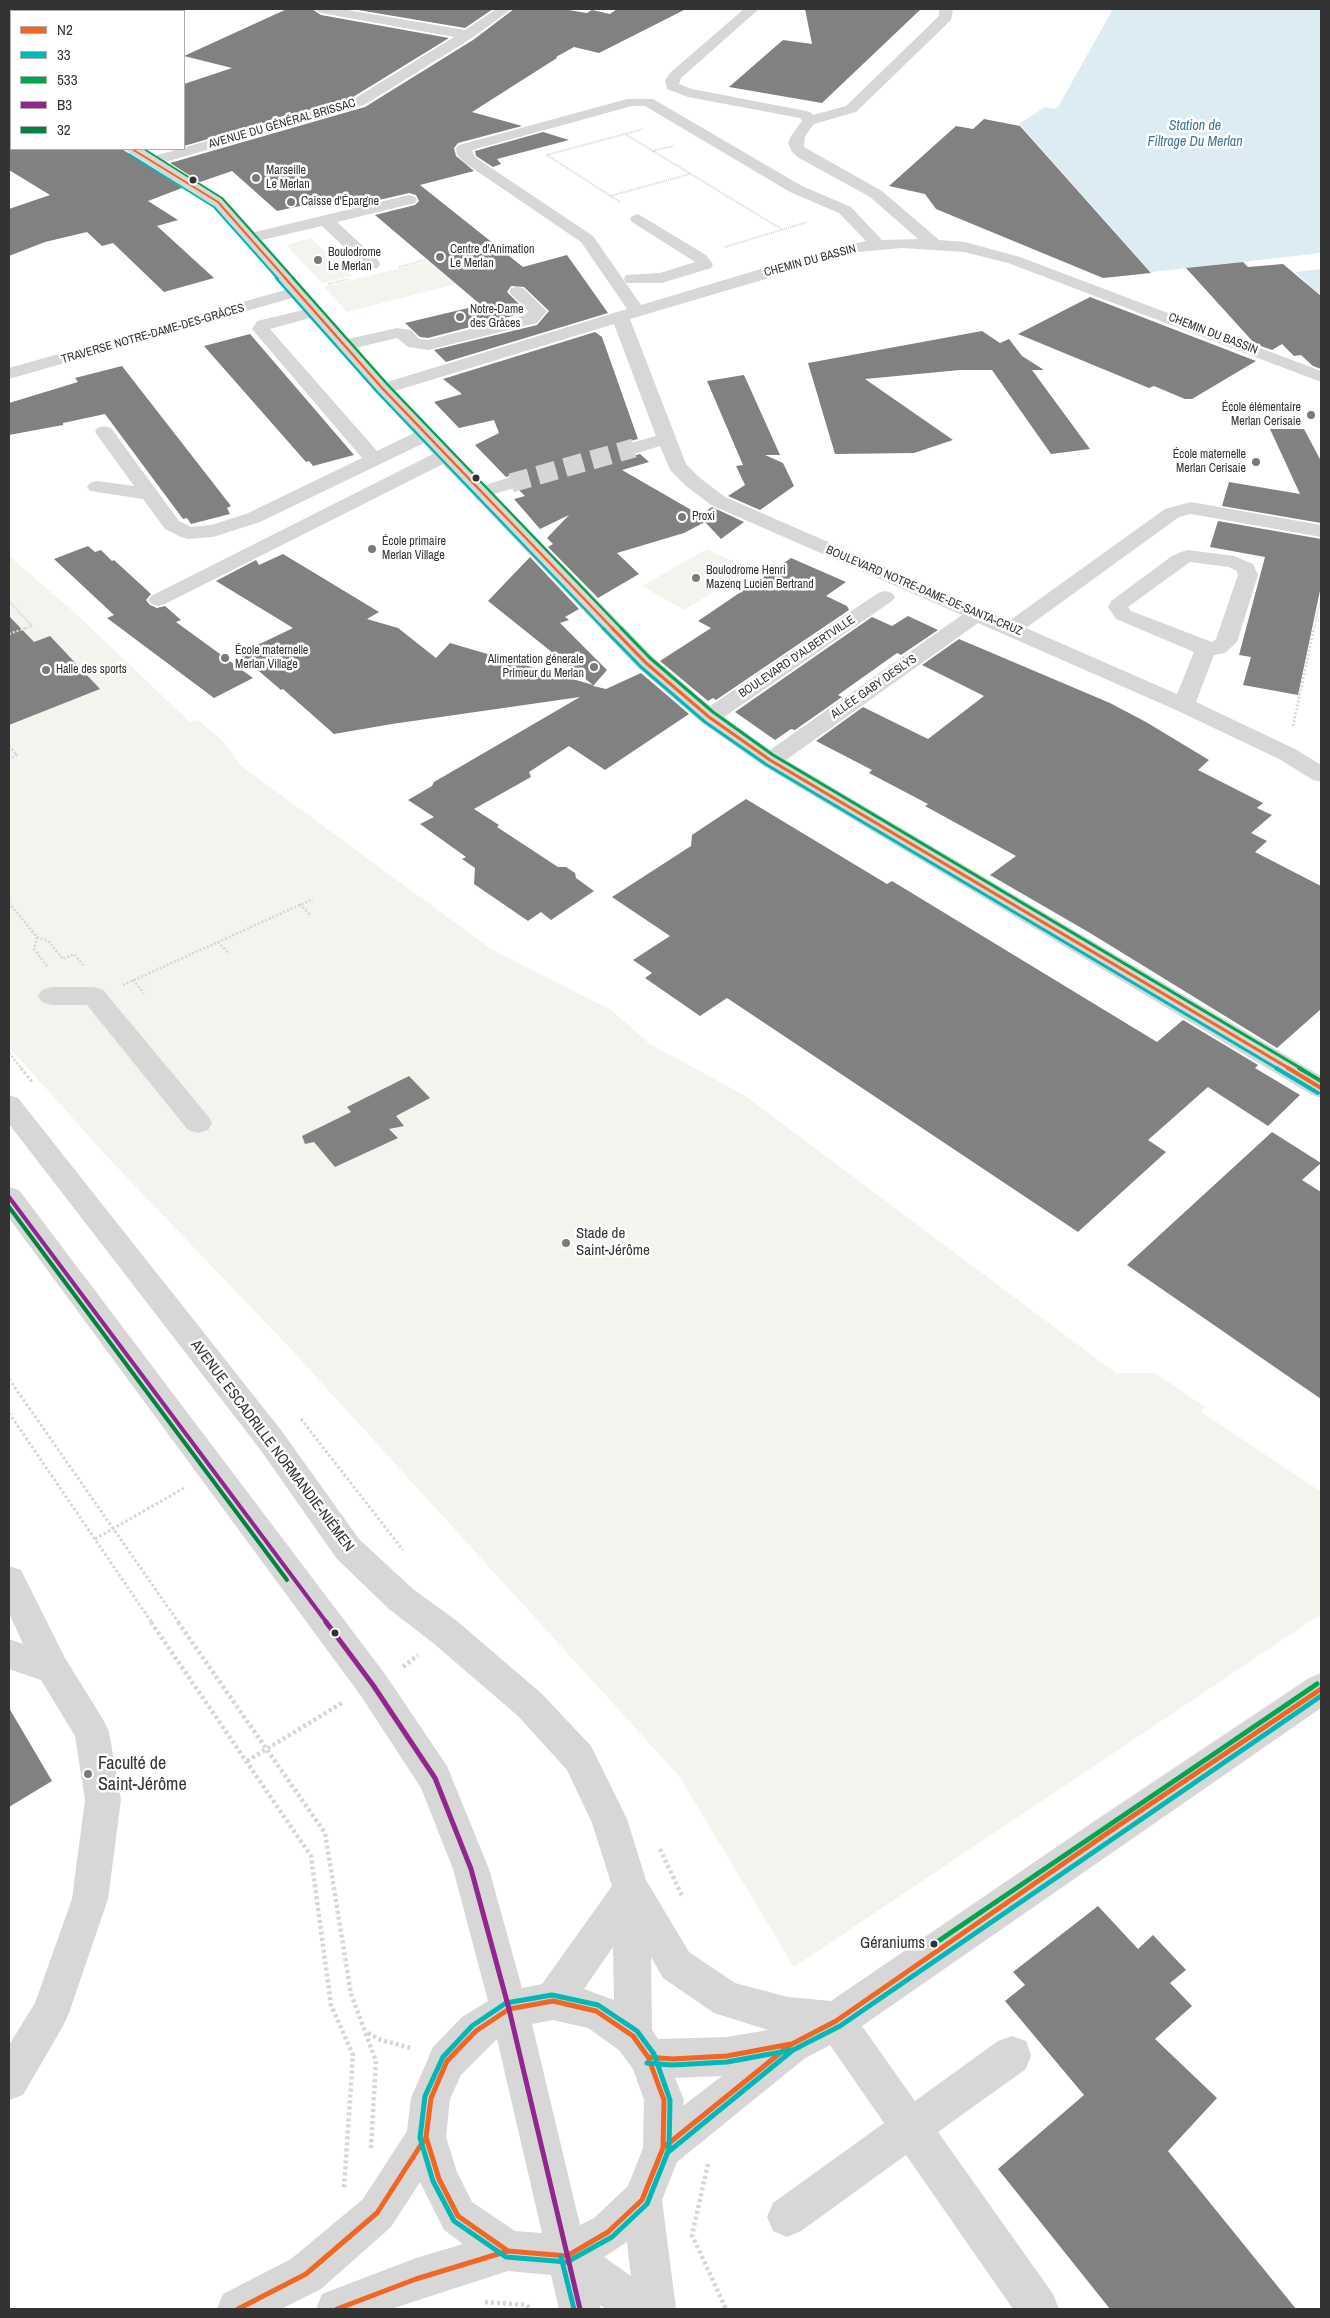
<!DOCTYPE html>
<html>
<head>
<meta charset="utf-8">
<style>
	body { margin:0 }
	#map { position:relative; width:1330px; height:2318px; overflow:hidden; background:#fff; font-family:"Archivo Narrow",sans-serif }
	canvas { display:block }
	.frame { position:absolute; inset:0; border:10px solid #333; pointer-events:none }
	.legend { position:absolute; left:10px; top:10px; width:175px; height:140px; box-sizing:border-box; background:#fff; border:1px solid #adadad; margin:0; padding:6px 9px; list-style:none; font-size:15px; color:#333 }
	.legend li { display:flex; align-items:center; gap:10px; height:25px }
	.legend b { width:25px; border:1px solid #adadad }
</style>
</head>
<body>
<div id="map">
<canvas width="1330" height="2318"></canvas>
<div class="frame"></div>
<ul class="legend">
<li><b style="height:6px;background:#f26522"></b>N2</li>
<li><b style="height:6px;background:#00b8b6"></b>33</li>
<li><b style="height:6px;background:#00a550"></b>533</li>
<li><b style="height:6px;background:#91268e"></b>B3</li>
<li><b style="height:6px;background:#008540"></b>32</li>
</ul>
</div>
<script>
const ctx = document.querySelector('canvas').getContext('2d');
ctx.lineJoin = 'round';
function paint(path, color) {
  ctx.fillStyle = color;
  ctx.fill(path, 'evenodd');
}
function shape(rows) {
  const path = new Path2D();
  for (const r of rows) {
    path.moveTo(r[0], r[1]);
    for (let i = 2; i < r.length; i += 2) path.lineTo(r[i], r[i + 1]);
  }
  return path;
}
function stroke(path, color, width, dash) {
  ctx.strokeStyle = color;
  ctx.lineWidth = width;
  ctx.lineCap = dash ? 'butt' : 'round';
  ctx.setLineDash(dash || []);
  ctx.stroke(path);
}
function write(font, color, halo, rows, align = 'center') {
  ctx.font = font + ' "Archivo Narrow",sans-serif';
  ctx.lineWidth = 5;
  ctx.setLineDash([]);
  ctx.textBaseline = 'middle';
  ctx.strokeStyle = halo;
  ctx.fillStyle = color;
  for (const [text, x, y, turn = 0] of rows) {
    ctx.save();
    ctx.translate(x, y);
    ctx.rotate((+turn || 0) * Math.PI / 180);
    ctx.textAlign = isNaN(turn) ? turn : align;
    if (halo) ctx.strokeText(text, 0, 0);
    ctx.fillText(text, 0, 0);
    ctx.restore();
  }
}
const green = shape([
	[311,238,352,276,322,283,286,245],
	[429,261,456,284,347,312,324,287],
	[707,549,750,570,684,610,642,586],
	[9,556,74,612,190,722,198,720,223,741,240,765,491,949,611,1010,650,1044,744,1095,1116,1373,1155,1373,1205,1407,1201,1412,1321,1492,1321,1614,794,1967,679,1776,289,1347,111,1161,9,1047]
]);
const water = shape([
	[1113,9,1321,9,1321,253,1151,272,1019,124,1045,107,1054,109,1058,107],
	[1321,269,1321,299,1318,296,1320,295,1295,272]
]);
const building = shape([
	[287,9,312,9,321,15,449,38,353,97,184,146,184,84,232,68,184,56],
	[352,9,493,9,465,28],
	[514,9,562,9,587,13,592,10,610,14,617,9,686,9,599,53,574,47,556,57,557,58,472,112,522,126,458,143,454,148,456,156,474,171,420,185,523,267,567,255,608,313,446,362,434,350,537,325,549,311,524,287,511,286,507,292,526,311,524,313,428,338,420,337,405,323,481,305,375,215,415,205,419,201,416,195,409,193,362,204,351,195,277,211,232,171,200,182,170,163,365,107,473,40],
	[805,9,921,9,822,103,729,87,783,40,812,44],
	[984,119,1020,126,1151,273,1103,278,936,209,925,194,889,186,956,126,973,129],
	[543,132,569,140,497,159,501,164,493,167,476,156,475,151],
	[9,149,122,149,182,188,148,201,178,220,157,226,214,278,164,292,113,243,102,246,87,232,45,242,9,256,9,209,50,195,9,170],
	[1243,262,1248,267,1283,264,1321,296,1321,369,1313,366,1301,355,1294,356,1282,344,1272,350,1255,344,1186,268],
	[1090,297,1256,361,1192,399,1185,399,1154,386,1149,388,1018,334],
	[982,331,1000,343,1009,339,1022,356,1044,370,1032,370,1090,449,1051,454,992,370,960,370,865,379,953,440,914,453,835,454,808,363],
	[595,332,602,337,638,439,626,442,623,449,626,454,633,456,640,454,649,462,622,470,700,515,712,507,744,522,721,539,705,522,684,533,617,553,639,574,598,598,548,547,553,544,547,538,569,515,540,529,514,499,525,496,518,489,523,483,520,478,512,475,506,477,475,445,499,433,494,420,459,428,434,402,462,394,443,379],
	[250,334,299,391,354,455,313,466,309,461,306,462,204,346],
	[122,366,231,506,227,508,230,514,191,524,187,518,183,519,105,414,63,423,63,425,9,435,9,403,78,382,75,378],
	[744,375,780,455,765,455,783,463,794,486,760,510,728,496,745,485,736,466,743,465,707,381],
	[1270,429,1304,429,1321,461,1321,523,1222,506,1229,482,1300,494],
	[1218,521,1321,539,1321,586,1298,695,1243,685,1251,657,1239,655,1265,557,1210,547],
	[88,546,95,552,101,550,112,561,114,560,151,594,146,600,150,605,157,608,165,606,181,620,176,622,253,678,214,698,107,618,114,615,54,559],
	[283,554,379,612,367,619,398,628,436,658,450,643,593,685,488,601,530,557,579,609,565,617,569,620,560,623,607,670,593,686,606,689,641,673,689,714,605,770,569,746,529,772,531,777,474,809,499,825,497,827,558,867,566,867,575,873,576,878,594,891,551,920,541,912,528,921,474,884,475,868,462,859,466,857,420,824,434,817,408,800,432,786,434,782,580,697,392,724,334,734,283,689,281,690,239,654,293,628,216,581,256,560,259,565],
	[791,558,846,582,826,596,847,606,849,610,716,700,713,698,708,701,660,661,711,628,698,621],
	[9,616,34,642,50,636,100,689,9,725],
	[908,616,938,630,901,655,897,653,838,695,842,697,795,730,791,729,775,740,735,712,872,617,892,626],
	[959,639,1110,703,1146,722,1209,760,1198,770,1263,803,1257,808,1272,815,1251,833,1267,841,1255,852,1321,886,1321,1009,1277,1048,1090,933,990,875,1016,856,925,806,928,804,869,773,872,770,816,741,863,707,928,739,984,696,922,665],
	[746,799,887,884,892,881,1157,1042,1183,1020,1258,1065,1255,1068,1300,1095,1268,1126,1208,1087,1148,1140,1166,1152,1078,1232,727,998,700,1016,645,978,652,973,633,960,670,936,612,897,691,846,692,835],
	[409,1076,430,1098,396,1116,404,1126,389,1129,398,1138,335,1167,314,1142,305,1144,302,1136,351,1112,347,1107],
	[1272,1132,1321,1163,1302,1180,1321,1192,1321,1399,1127,1265],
	[9,1708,52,1781,9,1807],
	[1098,1906,1138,1949,1153,1935,1186,1970,1170,1983,1192,2006,1155,2039,1217,2098,1168,2151,1296,2309,1110,2309,998,2169,1084,2095,1005,2001,1025,1985,1013,1972]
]);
const minorTunnel = shape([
	[511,483,634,448]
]);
const pathFar3 = shape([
	[625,134,783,230],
	[653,151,673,146],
	[610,196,690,174],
	[620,202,547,155,643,129],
	[725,247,807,222],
	[399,267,425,260],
	[328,284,349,279],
	[9,601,32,626,23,629],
	[1314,629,1321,597]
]);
const pathFar2 = shape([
	[9,634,26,628],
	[1293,726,1314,628],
	[9,746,17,755,9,759],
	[9,903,37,937,48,941,63,959,74,954,84,966],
	[300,904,311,916],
	[37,937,34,949,47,966],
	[218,942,229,954],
	[133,980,144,993],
	[123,985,313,899],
	[9,1053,22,1069]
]);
const pathFar1 = shape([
	[21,1068,32,1082],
	[9,1379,179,1623],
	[9,1413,152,1623],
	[301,1419,403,1550],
	[95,1539,184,1488]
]);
const path = shape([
	[151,1622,311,1856,331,2005,353,2055,344,2188],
	[178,1622,325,1833,351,1994,376,2061,371,2148],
	[403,1667,418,1655],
	[247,1761,342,1703],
	[660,1849,683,1898],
	[368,2033,381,2040,411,2048],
	[708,2164,692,2235,726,2309],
	[485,2302,526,2305,531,2309]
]);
const minor = shape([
	[314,9,342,9,465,30,496,9,512,9,472,38,364,105,165,162,224,199,255,232,409,195,415,197,417,200,415,203,337,222,378,260,380,264,378,268,366,268,322,226,262,240,348,339,397,328,411,330,419,339,428,340,525,315,528,311,509,292,511,288,517,287,523,288,547,311,537,323,428,350,408,347,397,338,355,348,387,382,627,309,581,242,465,163,457,155,456,148,459,145,627,99,653,99,802,186,851,207,882,240,918,239,870,197,799,158,792,152,788,143,791,136,802,121,800,118,688,97,667,89,665,80,671,72,744,9,759,9,681,78,679,84,692,89,801,110,810,112,813,115,846,106,939,16,939,9,953,9,951,20,856,112,814,124,805,136,804,147,882,191,939,240,965,242,1020,257,1321,371,1321,382,1008,263,964,252,902,248,857,252,630,319,686,464,700,478,725,497,1009,621,1165,509,1191,502,1321,525,1321,537,1191,514,1179,517,1026,628,1177,694,1194,652,1116,619,1108,607,1111,601,1172,556,1181,552,1188,550,1234,556,1253,564,1258,575,1237,642,1225,653,1214,655,1196,702,1295,749,1321,765,1321,782,1313,780,1279,759,1176,710,978,623,786,760,1321,1076,1321,1098,1312,1095,762,765,701,722,638,668,443,464,165,604,158,606,151,604,148,600,151,596,433,454,424,443,260,522,213,537,188,539,181,537,165,529,143,499,90,491,87,487,90,483,97,481,134,486,95,432,97,428,104,426,111,428,179,521,191,527,211,525,246,514,362,458,252,329,257,321,303,310,292,298,9,379,9,368,285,290,230,223,212,205,124,149,142,149,154,156,354,99,454,37,321,13,314,9],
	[632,106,645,106,790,192,839,213,866,241,804,256,641,305,593,236,475,157,472,150,632,106],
	[310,318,377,393,414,433,377,451,270,329,310,318],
	[614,324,656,436,627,444,625,448,627,452,634,454,660,446,670,470,686,486,711,505,962,615,770,750,724,717,892,601,895,597,892,593,885,591,878,593,710,706,654,658,494,494,518,487,521,483,518,479,511,477,485,485,395,391,614,324],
	[1190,562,1229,567,1237,571,1238,575,1216,639,1212,642,1131,611,1128,607,1190,562],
	[9,80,11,80,11,90,9,90,9,80],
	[638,214,706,255,713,264,711,268,662,283,626,283,624,279,626,275,660,273,695,262,632,222,630,219,632,216,638,214],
	[51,987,94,987,103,990,208,1116,212,1123,208,1130,198,1133,188,1130,87,1005,51,1005,42,1002,38,996,42,990,51,987],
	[9,1095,18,1098,281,1430,359,1539,413,1589,457,1621,542,1694,591,1746,627,1819,646,1880,689,1952,735,1983,788,1997,831,2001,1096,1820,1309,1678,1321,1673,1321,1708,862,2026,915,2101,998,2041,1012,2036,1026,2041,1031,2055,1026,2069,938,2132,1053,2294,1059,2309,1013,2309,906,2155,801,2231,787,2237,773,2231,767,2217,773,2203,884,2123,830,2045,804,2059,677,2162,662,2200,676,2309,606,2309,600,2305,601,2309,559,2309,551,2275,508,2271,391,2309,316,2309,322,2294,416,2258,463,2244,444,2230,420,2182,391,2227,321,2289,281,2309,217,2309,223,2294,291,2259,363,2199,407,2131,411,2098,433,2047,462,2017,488,2001,453,1869,421,1788,361,1696,9,1218,9,1187,19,1190,385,1674,447,1766,489,1869,522,1988,542,1984,612,1886,592,1823,567,1770,518,1716,433,1643,389,1609,337,1559,259,1448,9,1124,9,1095],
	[613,1947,614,2000,584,1989,613,1947],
	[651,1957,663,1978,714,2013,768,2030,727,2037,658,2039,652,2030,651,1957],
	[553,2020,588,2028,619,2050,633,2069,644,2100,643,2148,628,2186,594,2218,580,2225,532,2024,553,2020],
	[497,2039,542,2233,515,2231,472,2202,457,2172,446,2137,450,2099,461,2075,497,2039],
	[722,2076,683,2106,684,2100,675,2078,722,2076],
	[627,2242,631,2276,604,2257,627,2242],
	[9,1566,21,1570,65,1658,104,1721,109,1732,121,1800,108,1899,69,2013,63,2026,23,2095,9,2100,9,2045,35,2003,72,1899,85,1800,75,1736,41,1680,9,1669,9,1639,23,1644,9,1613,9,1566]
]);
const bus1Far4 = shape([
	[132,149,218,202,286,279]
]);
const bus1Far3 = shape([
	[285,278,383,389,613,629]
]);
const bus1Far2 = shape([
	[612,628,646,663,709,717,770,760,1290,1069]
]);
const bus1Far1 = shape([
	[1288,1068,1321,1088]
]);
const bus1 = shape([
	[553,2001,596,2011],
	[553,2001,596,2011],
	[509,2009,476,2031,447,2061,431,2098,426,2137,439,2179,458,2216,508,2251,567,2256,608,2232,642,2200,663,2148,664,2100,648,2057,633,2036,596,2011],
	[509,2009,553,2001],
	[509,2009,553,2001],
	[648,2057,672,2059,727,2056,791,2044],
	[663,2148,790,2045,836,2021,1109,1832,1321,1689],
	[238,2309,306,2274,377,2213,426,2137],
	[337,2309,416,2279,508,2251]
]);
const bus2Far4 = shape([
	[129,154,214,207,278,279]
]);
const bus2Far3 = shape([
	[276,278,378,393,604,629]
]);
const bus2Far2 = shape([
	[603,628,641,667,705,722,767,765,1278,1069]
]);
const bus2Far1 = shape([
	[1276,1068,1318,1093]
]);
const bus2 = shape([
	[552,1995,598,2005,637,2031,654,2054,670,2100,669,2149,647,2204,612,2237,567,2262,506,2257,454,2221,433,2181,420,2138,425,2096,443,2057,472,2026,506,2003,552,1995],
	[647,2063,672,2065,727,2062,792,2050],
	[667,2153,793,2050,840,2026,1321,1696],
	[561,2257,574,2309]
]);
const bus3Far4 = shape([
	[144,149,222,198,294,279]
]);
const bus3Far3 = shape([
	[293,278,388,385,622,629]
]);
const bus3Far2 = shape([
	[621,628,650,658,713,712,773,755,1302,1069]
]);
const bus3Far1 = shape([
	[1299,1068,1321,1081]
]);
const bus3 = shape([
	[934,1944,1317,1684]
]);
const bus4Far1 = shape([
	[9,1197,327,1623]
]);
const bus4 = shape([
	[326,1622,373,1685,435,1778,471,1869,509,2009,580,2309]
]);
const bus5 = shape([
	[9,1207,287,1580]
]);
const markers = [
	[256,178,5,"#7a7a7a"],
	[193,180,4.5,"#333"],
	[291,202,5,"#7a7a7a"],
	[440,257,5,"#7a7a7a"],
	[318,260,5,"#7a7a7a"],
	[460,317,5,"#7a7a7a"],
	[1311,415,5,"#7a7a7a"],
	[1256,462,5,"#7a7a7a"],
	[476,478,4.5,"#333"],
	[682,517,5,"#7a7a7a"],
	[372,549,5,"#7a7a7a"],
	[696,578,5,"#7a7a7a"],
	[225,658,5,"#7a7a7a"],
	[594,667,5,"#7a7a7a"],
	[46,670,5,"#7a7a7a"],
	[566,1243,5,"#7a7a7a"],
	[335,1633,4.5,"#333"],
	[88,1774,5,"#7a7a7a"],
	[934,1944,4.5,"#333"]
];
const farStreetnames = [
	["AVENUE DU GÉNÉRAL BRISSAC",282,124,-16],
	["CHEMIN DU BASSIN",810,261,-15],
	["TRAVERSE NOTRE-DAME-DES-GRÂCES",153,334,-16],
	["CHEMIN DU BASSIN",1213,334,21],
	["BOULEVARD NOTRE-DAME-DE-SANTA-CRUZ",924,591,23],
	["BOULEVARD D'ALBERTVILLE",797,657,-34],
	["ALLÉE GABY DESLYS",874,687,-35]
];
const farPoinames = [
	["Marseille",266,171],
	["Le Merlan",266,185],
	["Caisse d'Épargne",301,202],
	["Centre d'Animation",450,250],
	["Le Merlan",450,264],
	["Boulodrome",328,253],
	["Le Merlan",328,267],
	["Notre-Dame",470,310],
	["des Grâces",470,324],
	["École élémentaire",1301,408,"right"],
	["Merlan Cerisaie",1301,422,"right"],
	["École maternelle",1246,455,"right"],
	["Merlan Cerisaie",1246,469,"right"],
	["Proxi",692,517],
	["École primaire",382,542],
	["Merlan Village",382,556],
	["Boulodrome Henri",706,571],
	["Mazenq Lucien Bertrand",706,585],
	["École maternelle",235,651],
	["Merlan Village",235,665],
	["Alimentation génerale",584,660,"right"],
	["Primeur du Merlan",584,674,"right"],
	["Halle des sports",56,670]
];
const farWaternames = [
	["Station de",1195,126],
	["Filtrage Du Merlan",1195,142]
];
const poiNames = [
	["Stade de",576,1234],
	["Saint-Jérôme",576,1251]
];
const streetNames = [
	["AVENUE ESCADRILLE NORMANDIE-NIÉMEN",272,1446,53]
];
const nearBusnames = [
	["Géraniums",925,1944]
];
const nearPoinames = [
	["Faculté de",98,1764],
	["Saint-Jérôme",98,1785]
];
paint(green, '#f1f5ed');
paint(water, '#ddebf3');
paint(building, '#818181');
stroke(minorTunnel, '#d6d6d6', 19, [19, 9]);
stroke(pathFar3, '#d6d6d6', 2, [1, 1]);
stroke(pathFar2, '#d6d6d6', 2.5, [2, 2]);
stroke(pathFar1, '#d6d6d6', 3, [2.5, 2.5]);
stroke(path, '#d6d6d6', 4.5, [3, 3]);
paint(minor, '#d7d7d7');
stroke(bus1Far4, '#f26522', 2);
stroke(bus1Far3, '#f26522', 2.5);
stroke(bus1Far2, '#f26522', 3);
stroke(bus1Far1, '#f26522', 4);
stroke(bus1, '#f26522', 5);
stroke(bus2Far4, '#00b8b6', 2);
stroke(bus2Far3, '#00b8b6', 2.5);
stroke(bus2Far2, '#00b8b6', 3);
stroke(bus2Far1, '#00b8b6', 4);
stroke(bus2, '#00b8b6', 5);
stroke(bus3Far4, '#00a550', 2);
stroke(bus3Far3, '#00a550', 2.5);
stroke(bus3Far2, '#00a550', 3);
stroke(bus3Far1, '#00a550', 4);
stroke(bus3, '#00a550', 5);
stroke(bus4Far1, '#91268e', 4);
stroke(bus4, '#91268e', 5);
stroke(bus5, '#008540', 4);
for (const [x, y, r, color] of markers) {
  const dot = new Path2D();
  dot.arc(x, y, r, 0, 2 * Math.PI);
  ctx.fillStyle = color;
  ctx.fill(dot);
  stroke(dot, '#fff', 2);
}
write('12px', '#333', '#fff', farStreetnames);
write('12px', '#333', '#fff', farPoinames, 'left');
write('italic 14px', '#3f7597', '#fff', farWaternames);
write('15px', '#333', '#fff', poiNames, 'left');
write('15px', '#333', '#fff', streetNames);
write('16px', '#333', '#fff', nearBusnames, 'right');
write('18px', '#333', '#fff', nearPoinames, 'left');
</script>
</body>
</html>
